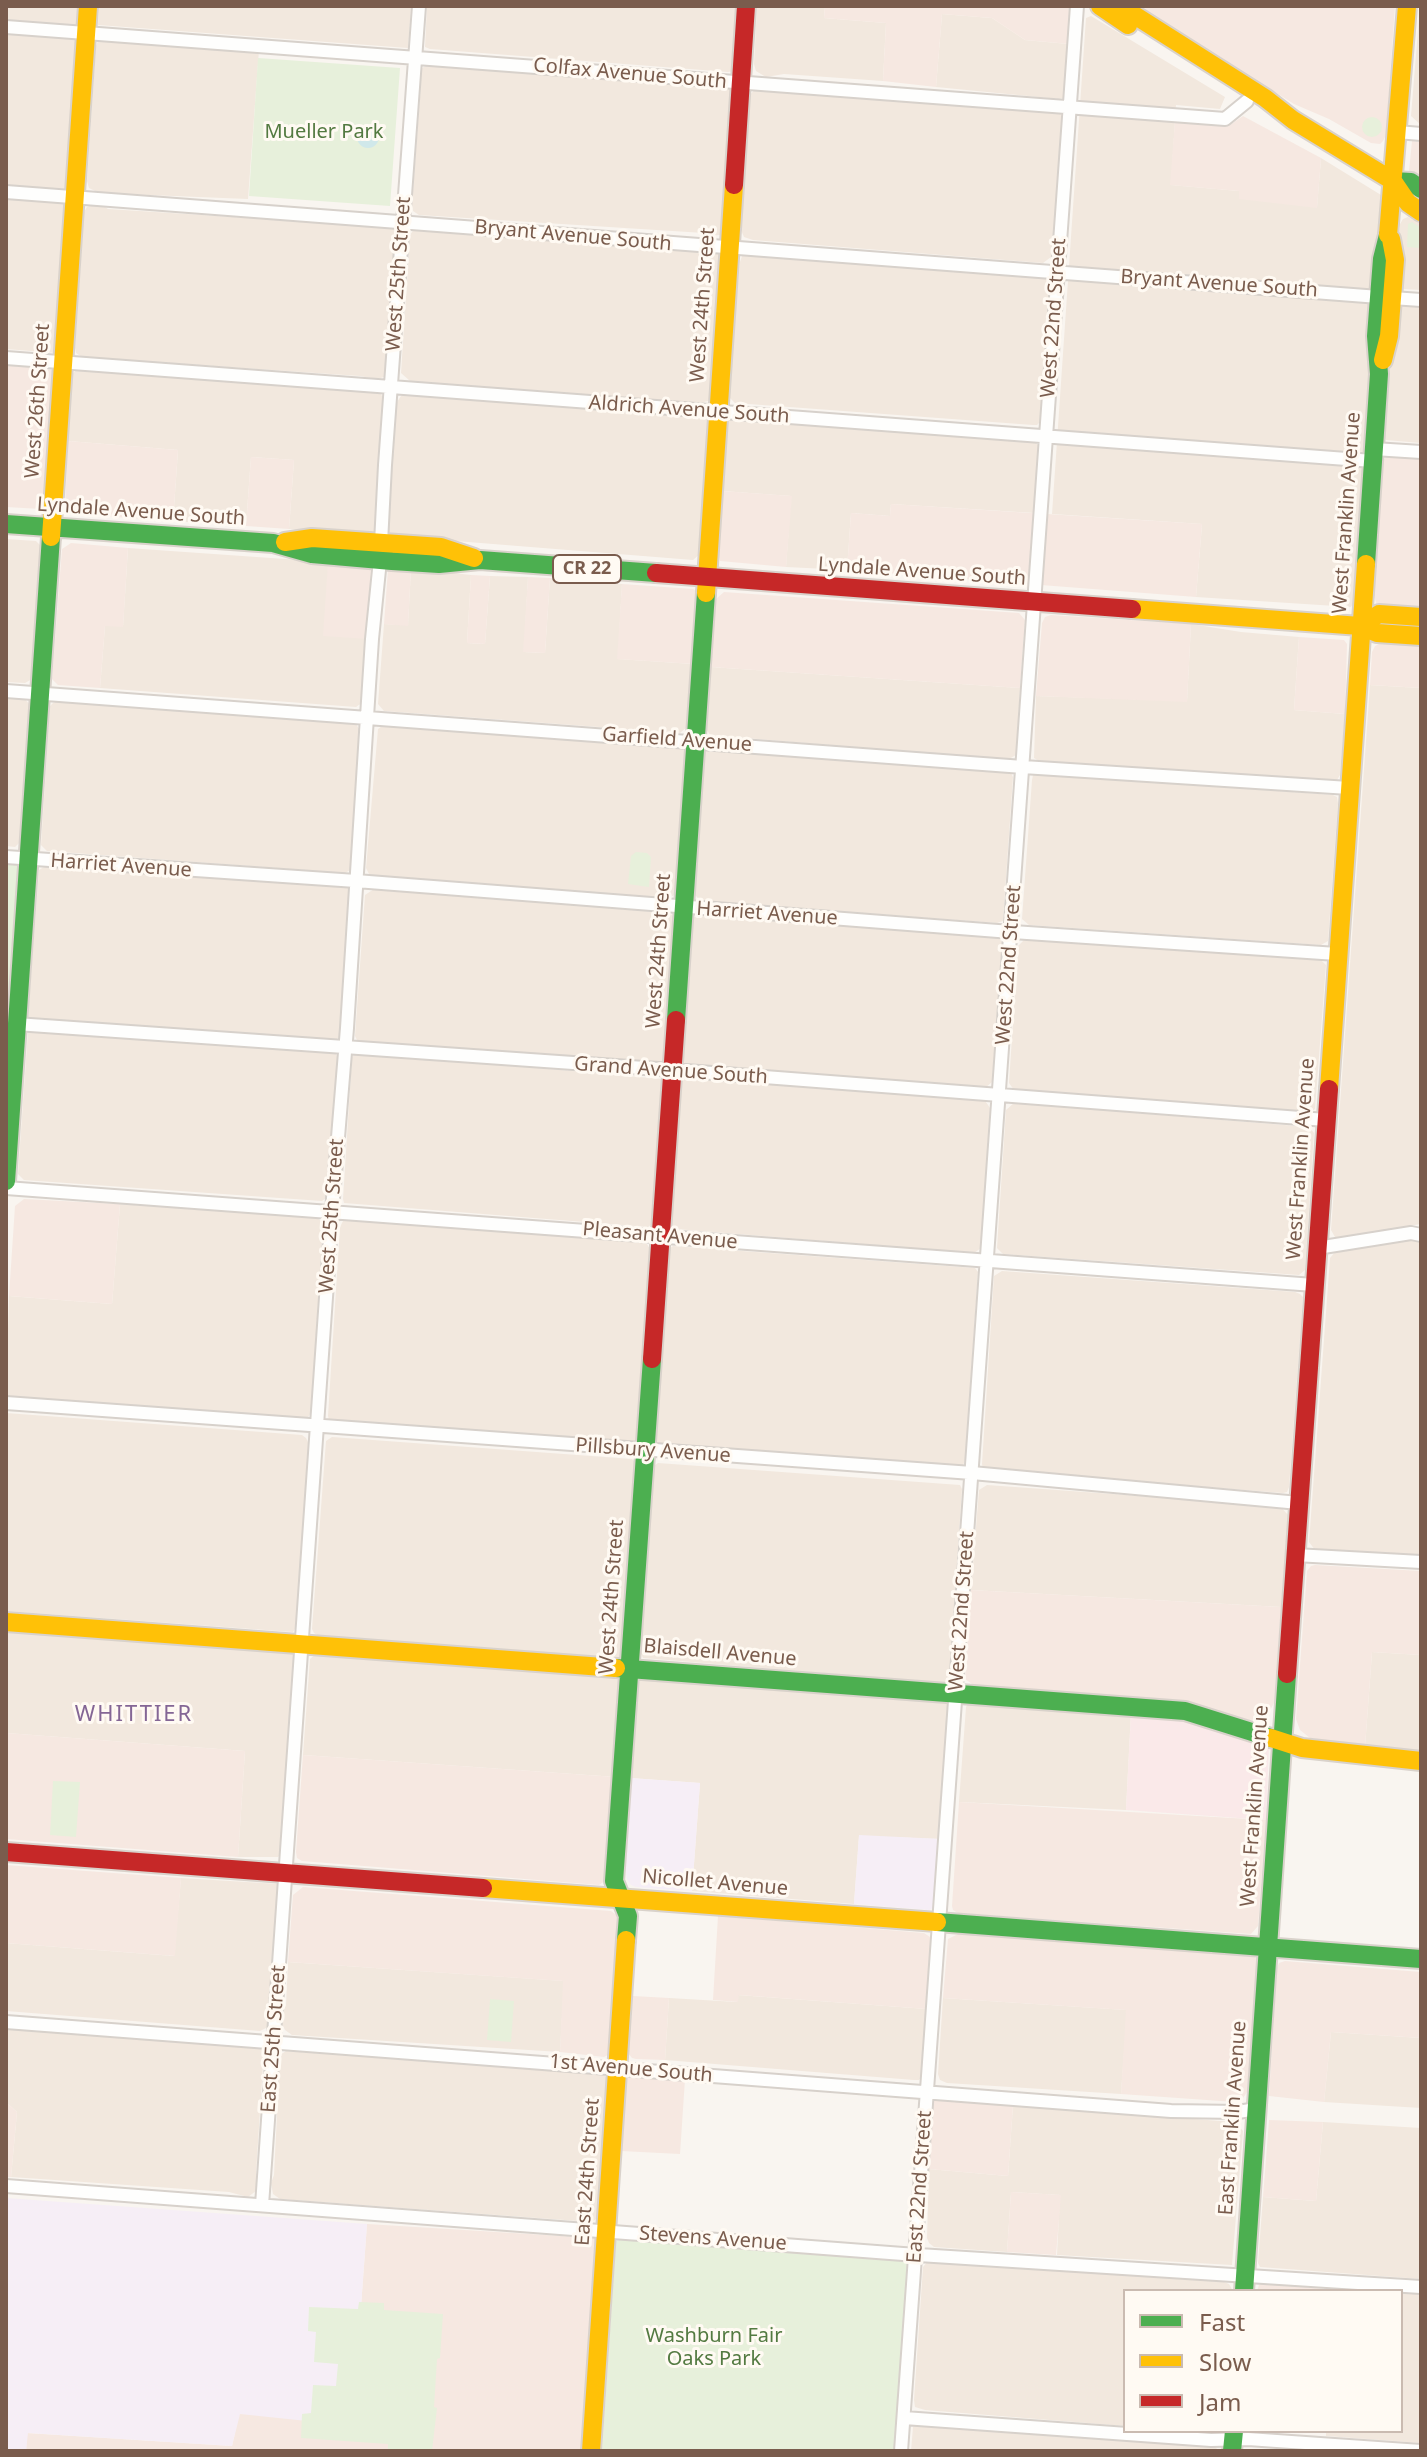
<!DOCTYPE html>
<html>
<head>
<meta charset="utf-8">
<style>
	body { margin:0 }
	#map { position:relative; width:1427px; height:2457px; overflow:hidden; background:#f9f5f0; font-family:"Noto Sans",sans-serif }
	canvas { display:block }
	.frame { position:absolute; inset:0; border:8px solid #7a5c4d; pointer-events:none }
	.legend { position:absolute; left:1123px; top:2289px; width:280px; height:144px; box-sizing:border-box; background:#fffaf3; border:2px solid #cabbb1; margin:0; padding:10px 14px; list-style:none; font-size:24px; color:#7a5c4d }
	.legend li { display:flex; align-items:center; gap:16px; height:40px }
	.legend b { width:40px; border:2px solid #cabbb1 }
</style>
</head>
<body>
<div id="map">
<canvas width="1427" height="2457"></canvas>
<div class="frame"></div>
<ul class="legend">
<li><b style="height:10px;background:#4caf50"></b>Fast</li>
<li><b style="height:10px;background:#ffc107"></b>Slow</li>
<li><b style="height:10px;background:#c62828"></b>Jam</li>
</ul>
</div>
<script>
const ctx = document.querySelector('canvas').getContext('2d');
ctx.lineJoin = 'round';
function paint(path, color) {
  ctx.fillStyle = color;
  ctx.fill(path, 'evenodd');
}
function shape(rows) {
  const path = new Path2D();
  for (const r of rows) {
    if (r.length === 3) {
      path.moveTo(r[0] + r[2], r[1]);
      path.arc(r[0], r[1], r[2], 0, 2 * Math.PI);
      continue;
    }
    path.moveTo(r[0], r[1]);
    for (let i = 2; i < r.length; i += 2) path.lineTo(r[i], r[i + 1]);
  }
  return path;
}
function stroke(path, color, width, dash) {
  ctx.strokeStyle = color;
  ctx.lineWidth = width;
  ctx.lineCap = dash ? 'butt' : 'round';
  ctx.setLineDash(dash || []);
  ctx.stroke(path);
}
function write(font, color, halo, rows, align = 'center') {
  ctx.font = font + ' "Noto Sans",sans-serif';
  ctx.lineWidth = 6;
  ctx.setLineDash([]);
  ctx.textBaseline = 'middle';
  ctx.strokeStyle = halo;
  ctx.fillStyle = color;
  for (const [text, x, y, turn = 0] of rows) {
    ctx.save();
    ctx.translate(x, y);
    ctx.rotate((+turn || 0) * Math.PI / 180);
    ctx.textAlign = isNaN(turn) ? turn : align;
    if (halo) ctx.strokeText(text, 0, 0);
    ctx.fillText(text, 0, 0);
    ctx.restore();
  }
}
const residential = shape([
	[6,6,80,6,56,353,6,349],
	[99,6,411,6,408,48,98,25],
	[427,6,740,6,733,71,728,72,430,49,425,47],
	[757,6,825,6,824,18,886,23,883,81,784,74,766,77,756,71,754,64],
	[1420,6,1421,6,1421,125,1411,116],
	[942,14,992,18,1025,40,1069,44,1063,98,1059,99,936,87],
	[1091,16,1225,97,1220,109,1176,105,1171,185,1239,191,1239,198,1317,207,1321,158,1381,195,1356,599,1351,607,1196,597,1202,524,1052,514,1086,18],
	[103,38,259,50,248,199,99,193,89,188,87,181,96,46,98,41],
	[428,64,728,86,732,89,723,230,720,235,708,236,704,233,419,215,413,211,412,204,421,84,420,76,421,69],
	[755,89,1058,110,1065,121,1055,254,1043,263,753,240,744,237,741,230,750,95],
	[96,203,101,204,108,209,374,226,386,225,393,228,397,236,389,368,384,377,377,379,360,376,82,357,76,353,75,348,84,212,87,207],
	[1408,217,1421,224,1421,290,1403,289,1400,287,1397,255,1400,224,1403,219],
	[414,229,719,252,721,254,712,394,708,401,700,403,410,381,401,373,410,235],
	[748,253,1041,275,1049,278,1053,286,1048,305,1042,403,1044,409,1041,421,1037,425,1033,425,735,403,730,398,728,391,740,262,742,256],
	[1399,303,1421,304,1421,443,1386,440,1383,436,1388,391,1386,366],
	[78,369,380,392,385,402,376,513,378,525,374,531,365,535,289,529,294,460,251,457,246,526,173,521,178,450,68,441,72,374],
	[410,392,701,414,710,420,701,553,693,560,393,536,389,532,388,524,397,402,401,396],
	[733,417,1034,441,1038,445,1040,452,1034,513,891,504,890,516,851,513,847,570,786,567,791,496,722,491,727,426,729,419],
	[6,539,36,541,41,546,32,679,25,683,6,682],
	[128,548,328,562,368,639,363,702,356,707,100,688,105,626,123,626],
	[411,568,471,575,467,643,485,644,490,576,528,577,524,652,545,653,550,578,622,584,618,659,694,664,688,726,680,733,384,711,378,704,384,624,408,625],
	[1191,624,1241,632,1299,637,1294,710,1345,714,1340,775,1337,780,1333,782,1039,761,1034,758,1036,696,1187,701],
	[711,667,1020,688,1016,755,1007,760,710,735,705,727],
	[1370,685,1421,688,1421,1224,1340,1237,1335,1237,1331,1230],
	[6,697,24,698,30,705,21,841,15,847,6,846],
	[59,700,356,724,361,732,352,869,345,873,47,851,41,845,50,706,53,703],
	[385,724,681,746,688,754,678,892,670,898,375,876,369,874,366,868,378,729],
	[709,748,1011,773,1013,777,1003,921,997,923,701,901,693,893,702,754,705,749],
	[1037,773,1333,795,1337,797,1338,803,1328,941,1321,945,1029,925,1022,919,1032,780,1033,775],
	[47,865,348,888,351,892,340,1036,336,1040,31,1022,28,1017,39,870],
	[374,889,670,913,676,919,664,1062,661,1063,362,1042,357,1040,355,1036,365,895],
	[699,914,995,934,1002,942,992,1082,984,1089,687,1066,681,1058,692,920,695,916],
	[1025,939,1320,959,1326,965,1315,1109,1311,1112,1014,1090,1009,1083,1018,946],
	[34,1027,43,1032,330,1051,336,1054,338,1058,326,1198,322,1201,24,1180,18,1174,28,1031,29,1028],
	[358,1052,662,1079,652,1224,648,1227,344,1203,343,1199,352,1057],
	[684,1078,984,1099,990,1108,981,1248,974,1253,676,1229,669,1223,681,1081],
	[1014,1103,1309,1127,1314,1133,1305,1270,1299,1275,1003,1254,997,1248,1006,1110],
	[120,1204,317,1218,321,1221,323,1224,311,1413,306,1420,6,1396,9,1296,112,1304],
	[348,1218,642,1242,647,1244,650,1249,639,1438,636,1442,630,1443,334,1422,329,1420,328,1416,340,1227,343,1221],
	[1421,1238,1421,1556,1315,1550,1309,1542,1330,1258,1335,1252],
	[673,1246,975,1268,978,1272,965,1461,962,1467,660,1445,656,1442,654,1439,669,1249],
	[1002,1271,1295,1292,1300,1294,1303,1297,1289,1487,1287,1492,1283,1493,988,1470,983,1468,982,1464,994,1276],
	[6,1413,302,1435,306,1438,309,1444,296,1627,293,1632,6,1611],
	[332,1437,632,1459,635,1462,637,1465,622,1657,618,1658,319,1636,314,1633,312,1629,326,1441],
	[658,1463,960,1485,962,1489,949,1681,944,1683,643,1658,640,1652,651,1468],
	[987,1485,1280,1506,1288,1515,1281,1607,971,1590,979,1490],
	[6,1629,288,1650,292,1653,295,1658,281,1854,278,1857,238,1857,245,1751,6,1733],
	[318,1652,616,1676,622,1684,616,1777,303,1755,310,1659],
	[1372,1652,1421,1655,1421,1751,1365,1747],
	[641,1680,942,1699,947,1701,949,1706,941,1839,859,1836,854,1904,692,1891,700,1783,630,1778,637,1683],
	[969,1701,1131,1713,1126,1810,959,1802,966,1707],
	[181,1878,279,1884,270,2024,266,2028,260,2031,6,2011,6,1943,174,1956],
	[288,1962,564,1981,560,2052,292,2035,285,2030,282,2024,282,2014,286,2005],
	[738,1995,927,2009,923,2075,919,2080,914,2080,665,2060,669,1998,737,2002],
	[943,1998,1127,2010,1121,2094,947,2083,940,2080,938,2074],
	[6,2029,262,2047,264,2049,256,2173,259,2186,256,2191,248,2197,229,2192,11,2177,17,2112,6,2102],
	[1331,2032,1421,2038,1421,2108,1324,2102],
	[286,2051,603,2073,608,2080,599,2213,596,2219,592,2222,280,2199,273,2194,271,2183,274,2175,280,2055],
	[1013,2105,1233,2122,1238,2125,1243,2131,1232,2265,1057,2255,1060,2195,1011,2192,1007,2252,934,2247,929,2243,927,2238,929,2169,1008,2176],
	[1323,2122,1421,2128,1421,2279,1260,2267,1258,2263,1263,2197,1316,2201],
	[937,2259,1224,2282,1229,2284,1233,2291,1125,2291,1125,2426,925,2410,915,2407,914,2400,923,2267,928,2261],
	[1401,2293,1421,2294,1421,2443,1326,2436,1326,2431,1401,2431],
	[918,2421,952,2428,1212,2445,1220,2451,911,2451,913,2427]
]);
const commercial = shape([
	[825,6,1072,6,1069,44,1025,40,992,18,942,14,936,87,883,81,886,23,824,18],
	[1137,6,1395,6,1386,135,1383,141,1380,144,1371,143,1329,119,1294,104],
	[1243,116,1321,158,1317,208,1239,199,1239,191,1170,185,1175,121,1230,125],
	[1412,141,1421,142,1421,179,1409,171],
	[6,365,55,370,44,505,41,509,6,507],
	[68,441,178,450,173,521,71,514,67,511,65,506],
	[1389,456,1421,457,1421,609,1377,605,1374,596,1382,460],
	[251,457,294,460,289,529,246,526],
	[722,491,792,496,786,567,720,561,718,554],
	[891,504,1202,524,1196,597,847,570,851,513,890,516],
	[71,543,128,548,123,627,105,626,100,688,58,685,52,679,62,549],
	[328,562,371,568,368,639,323,636],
	[411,568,408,626,384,624,388,569],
	[471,575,490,576,485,644,467,643],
	[528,577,550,578,545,653,523,652],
	[622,584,693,589,697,592,694,664,617,659],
	[724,592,1019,613,1025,620,1020,688,711,667,716,599],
	[1051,615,1191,624,1187,702,1036,696,1042,623,1045,617],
	[1299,637,1344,640,1347,644,1345,714,1294,710],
	[1381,643,1421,646,1421,688,1370,685,1372,652,1375,646],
	[24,1199,120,1204,112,1304,9,1296,15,1206],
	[1315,1565,1421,1571,1421,1655,1372,1652,1365,1747,1310,1738,1300,1730,1296,1719,1307,1571,1311,1566],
	[971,1590,1281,1607,1274,1703,1268,1714,1261,1719,1249,1720,1186,1701,975,1686,965,1679],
	[6,1733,245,1751,238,1857,6,1839],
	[303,1755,616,1777,608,1879,599,1885,302,1861,297,1858,296,1852],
	[959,1802,1266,1820,1258,1926,1251,1934,958,1913,953,1910,952,1906],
	[6,1865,181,1878,175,1956,6,1943],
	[303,1887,611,1911,618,1916,608,2055,604,2057,560,2052,563,1981,288,1962,293,1895],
	[718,1916,924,1933,933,1939,927,2009,739,1995,738,2002,713,2000],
	[958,1934,1253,1954,1258,1962,1247,2092,1243,2098,1235,2102,1121,2094,1126,2010,943,1998,948,1939],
	[1285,1961,1421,1972,1421,2038,1331,2032,1324,2102,1269,2096,1277,1968,1279,1963],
	[633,1996,669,1998,665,2060,636,2059,632,2058,628,2053],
	[631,2074,685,2079,680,2154,621,2151,626,2080],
	[936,2098,1013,2105,1008,2176,929,2169,933,2102],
	[6,2102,17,2112,11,2177,6,2177],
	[1269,2120,1323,2122,1316,2201,1263,2197],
	[1011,2192,1061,2195,1056,2255,1007,2252],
	[367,2224,594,2238,597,2241,583,2451,26,2451,27,2433,232,2446,239,2414,359,2334],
	[1263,2283,1336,2290,1336,2291,1257,2291,1259,2285]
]);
const education = shape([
	[630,1778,700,1783,692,1891,636,1887,631,1885,627,1879,624,1860],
	[859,1835,941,1839,937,1902,934,1907,929,1910,854,1904],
	[6,2198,367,2224,359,2334,326,2423,240,2414,232,2446,28,2433,26,2451,6,2451]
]);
const medical = shape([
	[1131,1713,1183,1718,1269,1746,1266,1820,1126,1810]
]);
const green = shape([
	[258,58,400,68,390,206,249,196],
	[1372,127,10],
	[1412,222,1421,228,1421,248,1407,247,1408,224],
	[636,852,647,853,651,857,649,887,628,884,631,856],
	[6,864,18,865,6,1023],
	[53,1781,80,1782,76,1837,50,1835],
	[490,1999,514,2001,511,2042,487,2040],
	[623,2237,902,2258,908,2263,911,2270,896,2451,602,2451,616,2241],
	[359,2302,384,2303,384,2310,443,2314,440,2358,437,2359,434,2407,437,2408,432,2451,388,2451,388,2444,301,2438,302,2414,311,2413,313,2385,336,2386,338,2364,314,2362,316,2332,308,2331,309,2307,358,2309]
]);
const water = shape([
	[368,137,11]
]);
const street = shape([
	[6,27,1225,119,1247,101],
	[1397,132,1421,134],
	[6,192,1379,297],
	[1392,298,1421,300],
	[6,358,1373,461],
	[1374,449,1421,452],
	[381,543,385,465,419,6],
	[6,691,1023,767,1349,788],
	[6,857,356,881,998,931,1337,954],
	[16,1024,673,1070,1326,1120],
	[6,1188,1314,1285],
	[1317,1248,1411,1233,1421,1235],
	[6,1403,972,1473,1299,1503],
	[1295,1555,1421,1562],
	[6,2022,1171,2111,1238,2112,1256,2109],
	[6,2186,903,2254,1421,2287],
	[262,2205,333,1198,347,1028,372,639,380,560],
	[904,2418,1211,2440,1248,2439,1421,2451],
	[901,2451,1077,6]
]);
const fast = shape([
	[1393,181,1411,182,1421,189],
	[6,524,273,543,312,554,392,561,439,564,480,560,656,573],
	[1366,564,1379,374,1376,336,1382,259,1388,235],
	[676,1020,706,593],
	[6,1181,51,537],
	[616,1668,1185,1711,1271,1738],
	[937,1922,1421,1959],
	[626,1940,628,1916,614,1881,652,1359],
	[1244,2291,1287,1674],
	[1232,2451,1234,2431]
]);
const slow = shape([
	[1100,6,1128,25],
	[1120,6,1265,98,1293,120,1393,181,1408,203,1421,212],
	[1388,235,1407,6],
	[1383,360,1389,336,1395,260,1391,239],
	[51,537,88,6],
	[285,542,312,538,441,547,474,558],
	[706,593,734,185],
	[1132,609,1360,626,1377,633,1421,636],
	[1360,626,1379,614,1421,617],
	[1329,1089,1366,564],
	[6,1622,616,1668],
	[1271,1738,1302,1748,1421,1761],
	[483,1888,937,1922],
	[591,2451,626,1940]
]);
const jam = shape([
	[734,185,746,6],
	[656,573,1132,609],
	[652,1359,676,1020],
	[1287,1674,1329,1089],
	[6,1852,483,1888]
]);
const shields = [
	[587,569,68]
];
const shieldNames = [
	["CR 22",587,569]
];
const streetNames = [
	["Colfax Avenue South",630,74,5],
	["Bryant Avenue South",573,236,5],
	["West 25th Street",399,274,-86],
	["Bryant Avenue South",1219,284,4],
	["West 24th Street",703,305,-86],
	["West 22nd Street",1054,318,-86],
	["West 26th Street",38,401,-86],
	["Aldrich Avenue South",689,410,4],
	["Lyndale Avenue South",141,512,4],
	["West Franklin Avenue",1347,513,-86],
	["Lyndale Avenue South",922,572,4],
	["Garfield Avenue",677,740,4],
	["Harriet Avenue",121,866,4],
	["Harriet Avenue",767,914,4],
	["West 24th Street",659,951,-86],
	["West 22nd Street",1009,965,-86],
	["Grand Avenue South",671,1071,4],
	["West Franklin Avenue",1301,1159,-86],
	["West 25th Street",332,1216,-86],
	["Pleasant Avenue",660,1236,5],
	["Pillsbury Avenue",653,1451,4],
	["West 24th Street",612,1597,-86],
	["West 22nd Street",962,1611,-86],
	["Blaisdell Avenue",720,1653,5],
	["West Franklin Avenue",1255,1806,-86],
	["Nicollet Avenue",715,1883,5],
	["East 25th Street",274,2039,-86],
	["1st Avenue South",631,2069,5],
	["East Franklin Avenue",1233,2118,-86],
	["East 24th Street",588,2172,-86],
	["East 22nd Street",920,2187,-86],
	["Stevens Avenue",713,2239,4]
];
const parkNames = [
	["Mueller Park",324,132],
	["Washburn Fair",714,2336],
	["Oaks Park",714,2359]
];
const neighbourhoodNames = [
	["WHITTIER",134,1715]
];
paint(residential, '#f2e8de');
paint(commercial, '#f6e8e1');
paint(education, '#f6eef6');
paint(medical, '#fae9e9');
paint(green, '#e7f0db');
paint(water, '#d0e8ea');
stroke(street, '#d7d1cb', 16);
stroke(fast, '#d9d2cb', 22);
stroke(slow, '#d9d2cb', 22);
stroke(jam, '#d9d2cb', 22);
stroke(street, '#fefefd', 12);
stroke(fast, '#4caf50', 18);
stroke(slow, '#ffc107', 18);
stroke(jam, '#c62828', 18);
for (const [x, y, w] of shields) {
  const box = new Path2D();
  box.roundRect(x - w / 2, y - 14, w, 28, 6);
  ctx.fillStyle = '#fffaf3';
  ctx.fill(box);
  stroke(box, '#7a5c4d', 2);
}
write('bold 18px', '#7a5c4d', null, shieldNames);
write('20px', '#7a5c4d', '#fffaf3', streetNames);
write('20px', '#537a41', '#fffaf3', parkNames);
ctx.letterSpacing = '2px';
write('22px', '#846695', '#fffaf3', neighbourhoodNames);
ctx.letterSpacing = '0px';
</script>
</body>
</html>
